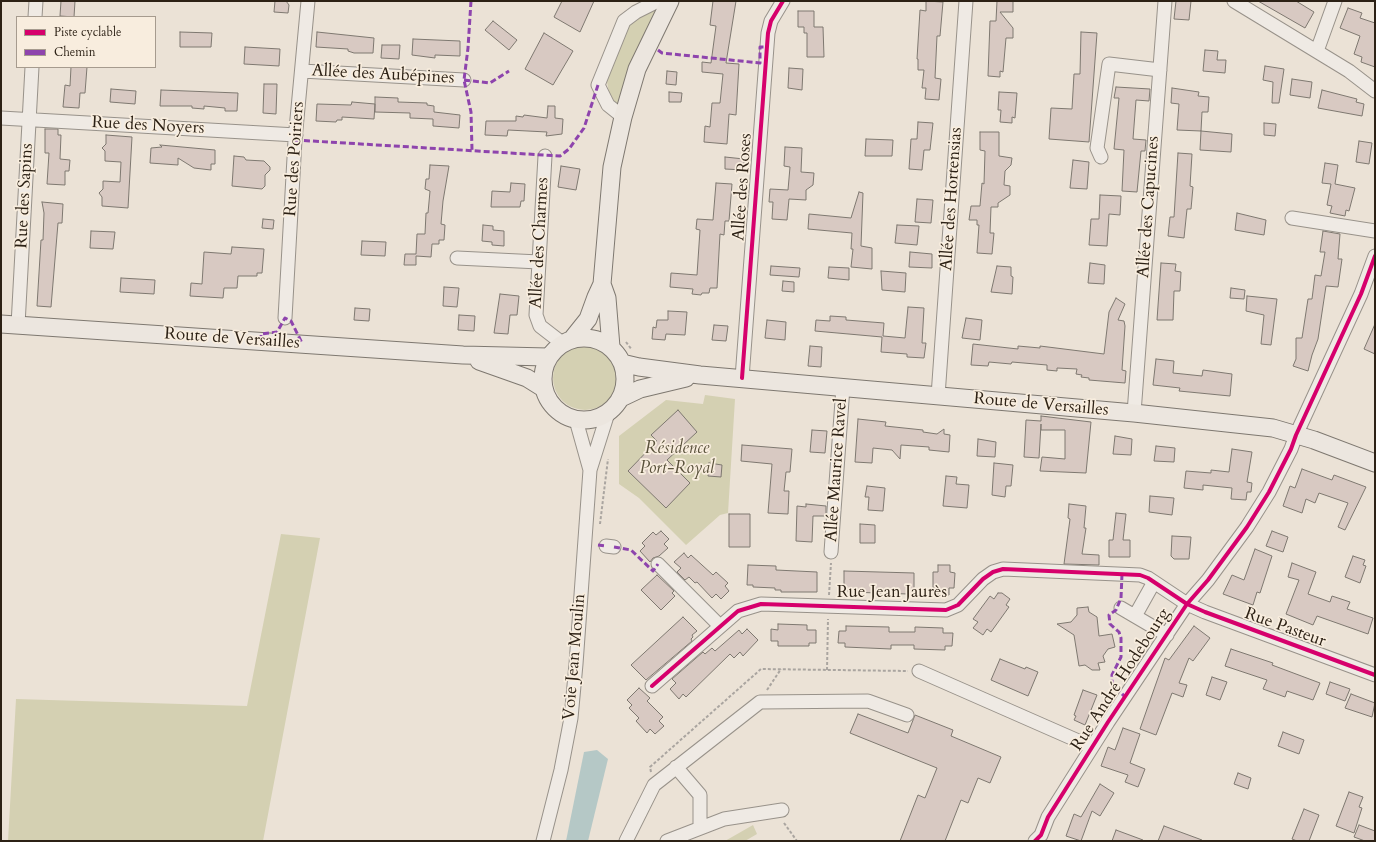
<!DOCTYPE html>
<html>
<head>
<meta charset="utf-8">
<style>
	body { margin:0 }
	#map { position:relative; width:1376px; height:842px; overflow:hidden; background:#ebe2d6; font-family:Cardo,serif }
	canvas { display:block }
	.frame { position:absolute; inset:0; border:2px solid #2c2115; pointer-events:none }
	.legend { position:absolute; left:16px; top:16px; width:140px; height:52px; box-sizing:border-box; background:#f8edde; border:1px solid #a69b8e; margin:0; padding:5px 7px; list-style:none; font-size:12px; color:#2c2115 }
	.legend li { display:flex; align-items:center; gap:8px; height:20px }
	.legend b { width:20px; border:1px solid #a69b8e }
</style>
</head>
<body>
<div id="map">
<canvas width="1376" height="842"></canvas>
<div class="frame"></div>
<ul class="legend">
<li><b style="height:5px;background:#d6006c"></b>Piste cyclable</li>
<li><b style="height:5px;background:#8e44ad"></b>Chemin</li>
</ul>
</div>
<script>
const ctx = document.querySelector('canvas').getContext('2d');
ctx.lineJoin = 'round';
function paint(path, color) {
  ctx.fillStyle = color;
  ctx.fill(path, 'evenodd');
}
function shape(rows) {
  const path = new Path2D();
  for (const r of rows) {
    if (r.length === 3) {
      path.moveTo(r[0] + r[2], r[1]);
      path.arc(r[0], r[1], r[2], 0, 2 * Math.PI);
      continue;
    }
    path.moveTo(r[0], r[1]);
    for (let i = 2; i < r.length; i += 2) path.lineTo(r[i], r[i + 1]);
  }
  return path;
}
function stroke(path, color, width, dash) {
  ctx.strokeStyle = color;
  ctx.lineWidth = width;
  ctx.lineCap = dash ? 'butt' : 'round';
  ctx.setLineDash(dash || []);
  ctx.stroke(path);
}
function write(font, color, halo, rows, align = 'center') {
  ctx.font = font + ' Cardo,serif';
  ctx.lineWidth = 3.5;
  ctx.setLineDash([]);
  ctx.textBaseline = 'middle';
  ctx.strokeStyle = halo;
  ctx.fillStyle = color;
  for (const [text, x, y, turn = 0] of rows) {
    ctx.save();
    ctx.translate(x, y);
    ctx.rotate((+turn || 0) * Math.PI / 180);
    ctx.textAlign = isNaN(turn) ? turn : align;
    if (halo) ctx.strokeText(text, 0, 0);
    ctx.fillText(text, 0, 0);
    ctx.restore();
  }
}
const green = shape([
	[659,6,618,110,609,93,607,82,607,71,630,23],
	[585,378,32],
	[705,395,735,399,728,513,720,515,686,545,639,498,619,484,619,436,666,400,703,404],
	[281,534,320,538,263,841,8,841,16,699,247,706],
	[753,825,757,834,745,841,725,841]
]);
const water = shape([
	[597,750,608,759,588,841,566,841,584,752]
]);
const building = shape([
	[61,1,75,1,74,17,60,16,61,1],
	[275,1,286,1,289,5,288,13,274,12,275,1],
	[562,1,594,1,580,32,554,17,562,1],
	[713,1,736,1,726,63,739,64,736,115,729,114,727,144,704,142,705,126,710,127,712,103,720,103,723,74,702,72,702,62,711,63,716,26,710,25,713,1],
	[926,1,943,2,940,36,937,36,935,78,941,79,939,100,925,99,926,88,922,88,924,70,918,70,918,59,917,59,920,10,926,11,926,1],
	[997,1,1013,1,1013,12,1000,12,1013,28,1013,38,1006,38,1003,72,1000,71,1000,77,988,76,990,21,996,21,997,1],
	[1176,1,1191,1,1189,20,1174,19,1176,1],
	[1258,1,1296,1,1314,12,1305,28,1258,1],
	[1348,8,1362,13,1360,18,1375,23,1375,67,1361,62,1362,57,1354,54,1360,36,1340,28,1348,8],
	[798,11,814,11,814,27,823,27,824,57,807,57,807,33,804,33,804,27,798,27,798,11],
	[493,21,517,40,509,50,485,30,493,21],
	[180,32,212,33,211,47,180,47,180,32],
	[317,32,374,38,373,53,354,53,348,51,348,49,316,47,317,32],
	[1081,32,1097,33,1089,142,1049,139,1051,108,1072,109,1074,74,1080,74,1081,32],
	[544,33,573,51,553,85,525,69,544,33],
	[413,39,460,41,460,56,435,55,435,58,412,55,413,39],
	[382,45,400,45,399,59,381,58,382,45],
	[245,47,280,49,279,66,244,64,245,47],
	[1205,50,1218,51,1217,60,1226,60,1225,73,1203,71,1205,50],
	[1265,66,1284,69,1279,103,1272,103,1273,82,1263,80,1265,66],
	[71,67,87,67,85,93,80,93,79,108,63,107,65,85,70,86,71,67],
	[789,68,803,69,802,90,788,88,789,68],
	[667,71,677,72,676,85,666,84,667,71],
	[1292,79,1312,82,1310,98,1290,95,1292,79],
	[264,84,277,84,276,114,263,113,264,84],
	[1116,87,1150,89,1149,101,1136,100,1133,139,1146,140,1145,151,1141,151,1137,192,1122,191,1124,150,1114,149,1119,98,1114,98,1116,87],
	[1172,88,1199,92,1198,96,1209,97,1208,112,1202,112,1201,131,1177,130,1179,104,1171,103,1172,88],
	[111,89,136,91,135,104,110,102,111,89],
	[161,90,238,93,237,111,225,111,225,108,204,106,204,109,192,108,192,106,160,106,161,90],
	[1322,90,1357,99,1356,102,1364,104,1362,116,1318,108,1322,90],
	[669,92,682,93,681,102,669,102,669,92],
	[999,92,1017,93,1015,118,1012,117,1012,123,1000,122,1001,110,998,110,999,92],
	[375,97,398,98,398,102,427,103,427,105,434,106,434,112,460,115,459,128,433,126,433,119,410,118,410,113,375,112,375,97],
	[352,102,375,104,374,119,342,117,342,120,337,120,336,122,316,121,317,104,351,105,352,102],
	[548,106,555,106,555,118,563,119,562,134,546,136,547,132,508,130,507,136,485,135,486,121,516,121,516,116,523,117,524,115,547,118,548,106],
	[918,122,933,123,930,150,924,150,922,170,909,169,911,139,917,139,918,122],
	[1264,123,1276,124,1275,136,1264,135,1264,123],
	[45,129,58,129,58,135,61,135,60,159,70,160,69,171,65,171,65,185,47,184,49,153,45,153,45,129],
	[1201,131,1232,134,1231,152,1200,150,1201,131],
	[980,132,999,132,999,156,1012,158,1011,165,1005,171,1004,185,1010,186,1010,195,998,203,998,207,991,207,990,233,994,233,992,254,977,253,979,225,977,225,977,220,969,220,971,206,980,206,982,183,984,184,985,151,980,150,980,132],
	[106,135,132,137,128,208,102,206,102,197,99,193,103,189,103,181,120,182,121,162,105,161,105,151,102,148,106,144,106,135],
	[866,139,893,140,892,156,865,156,866,139],
	[1359,141,1372,143,1369,164,1356,162,1359,141],
	[160,145,215,150,215,164,211,164,211,170,194,168,178,158,178,165,150,163,151,148,162,147,160,145],
	[785,147,802,148,801,172,814,173,813,185,806,190,806,200,789,199,787,220,772,219,773,202,769,202,770,189,788,190,790,167,784,166,785,147],
	[1178,153,1192,154,1190,186,1193,187,1191,209,1187,209,1184,238,1168,236,1170,217,1174,217,1178,153],
	[234,156,244,157,246,160,264,161,270,167,270,170,265,175,265,186,262,189,232,186,234,156],
	[725,157,744,159,744,170,725,169,725,157],
	[1073,160,1089,162,1087,189,1070,188,1073,160],
	[1325,163,1338,165,1335,184,1355,188,1349,211,1346,210,1345,216,1330,213,1332,206,1327,205,1331,184,1322,183,1325,163],
	[430,165,449,166,443,201,441,224,445,225,444,240,439,240,439,244,432,244,431,257,416,256,416,265,404,265,405,254,416,254,417,234,425,234,426,213,428,213,430,191,425,189,426,179,429,179,430,165],
	[561,166,580,169,576,190,558,187,561,166],
	[511,183,525,184,524,201,521,201,520,207,491,207,492,191,510,192,511,183],
	[716,183,732,184,729,221,725,221,724,235,720,234,717,288,710,288,709,293,702,293,701,295,692,294,693,289,670,287,671,273,697,275,700,230,696,229,697,219,713,220,716,183],
	[859,192,863,193,861,246,872,248,872,269,851,267,853,249,851,249,852,233,808,229,809,214,851,218,859,192],
	[1100,195,1121,196,1120,215,1109,214,1107,246,1089,245,1091,219,1099,219,1100,195],
	[917,199,933,200,931,223,915,222,917,199],
	[42,202,63,204,62,223,58,223,51,307,37,306,41,240,43,240,44,213,42,202],
	[1237,213,1266,220,1264,235,1235,230,1237,213],
	[263,219,274,220,273,229,262,228,263,219],
	[483,225,493,226,493,230,504,231,504,246,492,245,492,242,482,241,483,225],
	[897,225,919,226,917,245,895,243,897,225],
	[91,231,115,232,113,249,90,248,91,231],
	[1323,231,1340,234,1338,259,1342,259,1338,287,1326,286,1318,339,1312,355,1308,371,1293,366,1296,359,1296,338,1302,338,1308,299,1312,299,1315,275,1321,276,1325,252,1320,252,1323,231],
	[362,241,386,242,385,256,361,255,362,241],
	[232,247,264,249,262,273,257,273,257,276,238,276,237,288,224,288,223,298,190,296,191,283,202,284,204,252,231,254,232,247],
	[910,252,932,254,932,268,909,267,910,252],
	[1090,263,1105,265,1104,284,1088,283,1090,263],
	[1161,263,1176,264,1175,271,1181,272,1180,291,1174,291,1173,320,1157,320,1161,263],
	[771,266,800,268,799,277,770,275,771,266],
	[997,266,1011,267,1011,276,1013,277,1012,294,991,292,997,266],
	[829,267,849,268,849,280,828,278,829,267],
	[881,271,906,273,905,292,882,290,881,271],
	[121,278,155,280,154,294,120,292,121,278],
	[783,281,794,282,794,292,782,291,783,281],
	[444,287,459,288,457,307,443,306,444,287],
	[1231,288,1245,290,1244,299,1230,298,1231,288],
	[500,294,519,296,517,315,510,315,508,334,494,333,500,294],
	[1247,296,1277,299,1271,345,1261,344,1264,315,1246,311,1247,296],
	[1116,298,1125,304,1118,320,1124,321,1125,326,1122,370,1126,371,1125,383,1089,380,1089,378,1081,377,1082,375,1076,374,1077,369,1057,368,1057,371,1047,370,1047,365,1012,362,1011,364,989,362,988,366,971,365,973,344,1018,349,1018,346,1040,348,1040,346,1104,354,1109,312,1116,298],
	[908,307,924,308,922,343,926,343,924,358,907,357,907,354,881,352,882,337,815,331,816,320,830,321,830,316,846,317,846,320,884,323,883,336,905,338,908,307],
	[355,308,370,309,369,321,354,320,355,308],
	[668,311,687,312,685,335,666,334,665,340,652,339,653,327,656,328,657,320,668,320,668,311],
	[459,315,475,316,474,331,458,330,459,315],
	[966,318,982,320,980,340,962,338,966,318],
	[767,320,786,322,785,340,765,338,767,320],
	[1375,324,1375,354,1364,349,1375,324],
	[714,325,728,326,726,341,712,340,714,325],
	[810,346,822,347,821,367,808,366,810,346],
	[1156,359,1174,361,1173,373,1202,376,1203,370,1232,374,1230,396,1179,391,1180,388,1153,385,1156,359],
	[678,410,697,432,667,460,690,483,666,508,628,471,657,441,651,435,678,410],
	[1041,416,1091,422,1086,473,1040,471,1042,457,1065,459,1065,430,1041,430,1041,424,1039,458,1024,457,1026,420,1041,421,1041,416],
	[858,419,886,422,885,426,923,430,923,432,937,434,944,429,944,434,950,435,949,452,929,450,929,447,901,445,900,459,892,450,873,448,872,463,855,462,858,419],
	[812,430,827,431,825,453,810,452,812,430],
	[1115,436,1132,439,1131,455,1113,454,1115,436],
	[978,439,996,442,995,457,977,456,978,439],
	[742,445,792,449,790,472,786,472,784,491,789,491,788,514,768,513,772,464,741,461,742,445],
	[1156,446,1175,448,1174,462,1154,461,1156,446],
	[1232,449,1252,452,1247,482,1252,483,1251,492,1247,492,1246,500,1231,499,1232,488,1203,485,1203,490,1184,488,1186,471,1211,473,1211,470,1229,472,1232,449],
	[709,463,722,465,721,477,708,476,709,463],
	[994,463,1013,465,1011,486,1006,486,1005,497,992,495,994,463],
	[1302,469,1332,480,1334,475,1366,487,1345,530,1338,527,1348,503,1319,493,1315,503,1306,499,1302,513,1283,506,1290,486,1295,488,1302,469],
	[946,476,957,477,956,484,969,485,967,508,943,506,946,476],
	[867,486,885,488,883,511,868,510,869,497,865,497,867,486],
	[1150,496,1174,498,1172,515,1149,512,1150,496],
	[806,504,826,506,826,516,813,516,812,542,796,541,797,506,806,507,806,504],
	[1069,504,1086,506,1084,528,1086,528,1082,554,1099,555,1099,565,1064,564,1070,519,1068,518,1069,504],
	[1116,513,1126,514,1123,540,1130,540,1130,557,1109,557,1109,540,1113,540,1116,513],
	[729,514,750,514,750,547,729,547,729,514],
	[860,524,875,525,875,543,860,543,860,524],
	[661,531,669,539,664,544,668,548,659,556,653,558,650,562,640,551,645,546,642,543,653,532,656,535,661,531],
	[1272,531,1288,537,1283,552,1266,546,1272,531],
	[1172,536,1191,537,1189,559,1174,559,1171,556,1172,536],
	[1255,549,1272,556,1260,593,1257,592,1253,605,1223,594,1232,575,1244,580,1255,549],
	[684,553,688,558,691,555,713,575,716,572,728,583,725,586,729,591,721,599,716,594,712,598,697,582,695,583,689,577,685,580,677,572,681,568,674,562,684,553],
	[1353,556,1365,560,1363,565,1366,566,1360,583,1345,577,1353,556],
	[1292,563,1316,572,1308,594,1330,602,1332,596,1350,602,1347,609,1373,618,1368,634,1317,616,1313,625,1286,614,1299,580,1288,577,1292,563],
	[748,565,776,566,776,570,817,572,817,592,781,592,781,590,775,590,775,588,753,587,753,585,747,585,748,565],
	[938,565,950,565,950,572,955,573,954,588,949,588,949,595,937,594,937,588,933,588,933,572,938,572,938,565],
	[844,571,914,573,914,592,908,592,908,594,849,592,849,591,844,590,844,571],
	[657,575,674,591,672,593,675,596,661,610,641,590,657,575],
	[998,593,1002,593,1010,599,1006,605,1009,607,991,632,987,629,983,635,973,628,978,622,973,619,990,596,994,599,998,593],
	[1088,607,1089,612,1097,617,1099,636,1112,634,1115,647,1108,649,1103,656,1105,662,1098,663,1100,670,1092,670,1085,665,1079,666,1074,635,1057,624,1071,622,1077,615,1077,608,1088,607],
	[683,617,697,631,692,635,693,637,691,639,692,641,646,680,631,665,683,617],
	[778,624,807,625,807,630,816,630,816,643,809,643,809,646,778,646,778,641,771,641,771,629,778,630,778,624],
	[846,626,889,627,889,632,915,632,915,627,943,628,943,633,953,633,952,646,945,646,945,650,914,649,914,645,891,645,891,649,845,647,845,643,838,643,839,631,846,631,846,626],
	[1194,626,1210,638,1193,661,1189,658,1179,683,1187,685,1183,697,1172,693,1156,735,1140,729,1165,658,1169,660,1194,626],
	[747,629,758,640,743,656,740,652,734,658,730,654,686,697,683,694,679,699,670,689,676,683,672,679,703,652,705,654,712,648,715,651,739,630,742,634,747,629],
	[1231,649,1273,663,1272,665,1320,683,1313,700,1287,691,1285,697,1263,689,1267,680,1225,666,1231,649],
	[1000,659,1025,669,1026,667,1038,672,1028,696,991,680,1000,659],
	[1212,677,1227,682,1220,700,1206,695,1212,677],
	[1330,682,1350,689,1345,701,1326,694,1330,682],
	[639,688,650,698,647,701,663,717,659,721,664,726,655,734,650,729,647,733,636,721,639,718,629,708,632,705,627,700,639,688],
	[1083,690,1097,695,1085,725,1074,720,1076,716,1074,715,1083,690],
	[1351,694,1375,703,1372,717,1345,708,1351,694],
	[858,714,908,733,915,715,953,730,951,736,1001,757,990,783,978,778,968,803,961,800,945,841,900,841,918,795,925,798,937,768,850,733,858,714],
	[1123,728,1140,734,1130,763,1145,769,1138,787,1125,782,1128,775,1101,766,1108,747,1115,750,1123,728],
	[1283,732,1304,740,1299,754,1278,746,1283,732],
	[1238,773,1251,778,1248,789,1234,784,1238,773],
	[1100,784,1114,793,1100,816,1092,811,1081,841,1066,836,1074,814,1081,817,1100,784],
	[1349,792,1363,797,1359,807,1362,808,1354,833,1336,826,1349,792],
	[1304,809,1319,815,1309,841,1297,841,1292,839,1304,809],
	[1359,825,1375,831,1375,841,1365,841,1354,837,1359,825],
	[1164,826,1202,840,1202,841,1158,841,1164,826],
	[1116,830,1143,840,1143,841,1112,841,1116,830]
]);
const path = shape([
	[626,342,632,350],
	[600,524,608,459],
	[829,595,831,563],
	[827,670,828,619],
	[767,690,781,669],
	[651,772,650,767,761,669,908,671],
	[784,823,797,841]
]);
const minor = shape([
	[1234,1,1349,71,1375,91],
	[35,17,36,1],
	[1317,51,1335,1],
	[302,71,464,80],
	[623,117,608,105,598,85,624,21,636,12,658,1],
	[1,118,296,135],
	[545,156,536,315,540,326,562,343],
	[1101,157,1097,148,1109,64,1160,70],
	[1292,218,1375,231],
	[457,258,539,262],
	[285,318,295,140,308,1],
	[18,325,32,67],
	[742,378,768,33,771,21,783,1],
	[938,396,966,1],
	[1134,413,1165,1],
	[576,420,590,470],
	[606,546,614,547],
	[831,552,843,387],
	[658,564,719,625],
	[1121,608,1167,635],
	[1135,616,1154,582],
	[919,671,1092,747],
	[652,686,738,611,761,604,946,610,958,605,983,579,993,572,1003,569,1140,575,1148,578,1187,604,1205,612,1375,675],
	[676,767,700,795,700,828],
	[543,841,561,770,571,718,576,664,590,470,608,413],
	[626,841,654,785,760,702,868,701,907,715],
	[667,841,724,819,782,810],
	[1035,841,1041,835,1048,817,1108,722,1187,604,1208,580,1247,527,1269,492,1291,449,1296,435,1361,294,1375,256]
]);
const major = shape([
	[602,284,607,298,611,347],
	[1,324,463,355,548,357],
	[584,379,41],
	[572,339,588,319,596,297,602,284,612,167,623,117,637,69,670,1],
	[479,361,527,378,543,388],
	[622,363,639,367,700,375,1134,413,1273,428,1314,440,1375,463],
	[621,398,640,389,686,378]
]);
const quiet = shape([
	[471,1,468,48,464,80,471,112,472,150],
	[658,50,662,53,760,63,760,47,767,47],
	[464,80,490,83,509,71],
	[295,140,560,156,569,149,584,128,598,85],
	[261,341,261,334,277,332,285,318,291,321,302,343],
	[598,545,606,546],
	[614,547,631,550,653,571,658,564],
	[1122,574,1121,598,1116,610,1109,615,1110,624,1119,632,1121,638,1121,657,1112,675,1112,683,1125,697]
]);
const cycleway = shape([
	[742,378,768,33,771,21,783,1],
	[652,686,738,611,761,604,946,610,958,605,983,579,993,572,1003,569,1140,575,1148,578,1187,604,1205,612,1375,675],
	[1035,841,1041,835,1048,817,1108,722,1187,604,1208,580,1247,527,1269,492,1291,449,1296,435,1361,294,1375,256]
]);
const streetNames = [
	["Allée des Aubépines",383,75,3],
	["Rue des Noyers",148,126,3],
	["Rue des Poiriers",295,159,-86],
	["Allée des Roses",743,187,-86],
	["Rue des Sapins",25,196,-87],
	["Allée des Hortensias",952,199,-86],
	["Allée des Capucines",1149,207,-86],
	["Allée des Charmes",540,243,-87],
	["Route de Versailles",232,339,4],
	["Route de Versailles",1041,405,5],
	["Allée Maurice Ravel",837,470,-86],
	["Rue Jean Jaurès",892,593],
	["Rue Pasteur",1285,628,20],
	["Voie Jean Moulin",575,657,-85],
	["Rue André Hodebourg",1121,680,-57]
];
const parkNames = [
	["Résidence",677,449],
	["Port-Royal",677,469]
];
paint(green, '#d4d0b2');
paint(water, '#b5c8c6');
paint(building, '#d8c9c2');
stroke(building, '#7e7870', 1);
stroke(minor, '#98928a', 15);
stroke(major, '#7e7870', 19);
stroke(path, '#aaa5a0', 2, [3, 2]);
stroke(minor, '#efeae4', 13);
stroke(major, '#ece6df', 17);
stroke(quiet, '#8e44ad', 3, [6, 3]);
stroke(cycleway, '#d6006c', 4);
write('17px', '#2c2115', '#f8edde', streetNames);
write('italic 17px', '#59513b', '#f8edde', parkNames);
</script>
</body>
</html>
